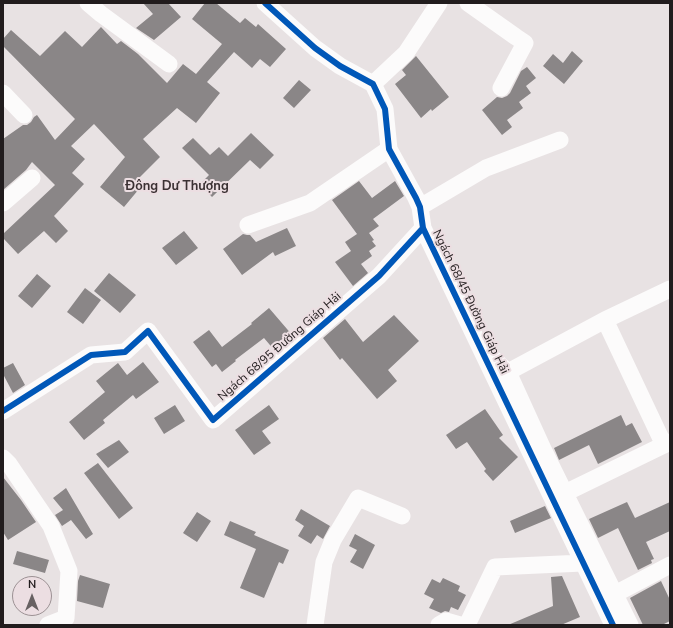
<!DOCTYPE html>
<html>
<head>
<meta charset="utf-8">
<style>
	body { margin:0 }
	#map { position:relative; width:673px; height:628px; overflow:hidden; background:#e8e2e3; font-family:"Nunito Sans",sans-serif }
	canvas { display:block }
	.frame { position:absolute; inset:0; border:4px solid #211c1d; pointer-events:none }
	.north { position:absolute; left:12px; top:576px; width:40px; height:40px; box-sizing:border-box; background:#ecdee2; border:1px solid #9b9093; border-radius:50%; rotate:0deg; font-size:11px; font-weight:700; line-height:16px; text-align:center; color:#211c1d }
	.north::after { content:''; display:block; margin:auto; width:14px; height:18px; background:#676162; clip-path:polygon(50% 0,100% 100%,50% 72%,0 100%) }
</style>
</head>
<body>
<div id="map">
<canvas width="673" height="628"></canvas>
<div class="frame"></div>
<div class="north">N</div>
</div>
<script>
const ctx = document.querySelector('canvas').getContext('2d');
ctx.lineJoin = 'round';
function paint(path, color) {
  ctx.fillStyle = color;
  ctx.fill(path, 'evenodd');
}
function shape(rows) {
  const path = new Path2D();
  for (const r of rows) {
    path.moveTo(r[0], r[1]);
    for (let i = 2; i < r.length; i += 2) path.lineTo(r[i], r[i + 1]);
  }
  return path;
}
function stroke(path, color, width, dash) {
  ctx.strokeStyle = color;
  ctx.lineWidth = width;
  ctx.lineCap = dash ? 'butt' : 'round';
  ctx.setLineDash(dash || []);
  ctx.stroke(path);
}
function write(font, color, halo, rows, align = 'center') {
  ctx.font = font + ' "Nunito Sans",sans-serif';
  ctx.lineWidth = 4;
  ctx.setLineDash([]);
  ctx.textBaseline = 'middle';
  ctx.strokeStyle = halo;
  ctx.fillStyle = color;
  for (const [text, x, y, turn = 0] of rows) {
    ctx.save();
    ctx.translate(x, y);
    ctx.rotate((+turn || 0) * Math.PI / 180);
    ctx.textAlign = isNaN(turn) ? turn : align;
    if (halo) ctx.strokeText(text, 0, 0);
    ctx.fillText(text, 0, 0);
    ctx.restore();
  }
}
const building = shape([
	[143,3,168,3,181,17,154,40,136,28,153,14],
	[205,3,216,3,240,23,245,18,256,27,258,24,286,49,270,67,260,59,252,68,234,52,207,82,220,93,196,123,177,108,143,139,160,157,139,178,144,183,124,207,100,187,125,157,94,124,71,146,85,159,72,173,84,184,54,216,68,231,56,243,44,231,18,254,3,238,3,234,55,185,32,162,26,170,3,190,3,139,23,125,27,125,31,122,34,117,37,115,55,140,75,119,3,46,3,39,11,30,40,56,65,31,82,47,101,27,117,44,121,41,138,54,167,83,183,64,196,74,222,44,192,19],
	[572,51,583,61,564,84,543,66,553,54,563,63],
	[416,56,449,97,432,111,431,109,421,118,395,84,406,75,402,70],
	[527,67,536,78,526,86,531,93,519,102,523,108,507,120,512,127,502,135,482,110,497,97,502,98,507,96,510,93,521,71],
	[299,80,311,90,294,108,283,98],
	[251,133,274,155,260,169,250,160,212,197,200,184,209,175,182,148,193,138,210,155,219,147,228,156],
	[359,181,372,198,395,181,404,196,373,219,379,226,369,233,374,240,372,241,376,246,369,251,372,256,361,264,368,273,353,286,335,262,351,251,345,242,357,234,332,200],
	[287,228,296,246,275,256,273,252,242,275,223,249,243,234,247,235,250,235,256,242],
	[184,231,198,248,176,265,162,248],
	[109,273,136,295,120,313,94,291],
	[37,274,51,286,32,308,18,296],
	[85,288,101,300,83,324,67,312],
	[269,308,293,336,275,351,264,338,235,360,236,361,222,372,216,364,212,367,193,342,209,330,222,347,252,324,251,323],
	[394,315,419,341,388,370,397,381,377,399,342,358,340,360,323,338,345,319,363,342],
	[143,362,159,382,136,399,133,395,103,420,105,423,84,440,69,422,105,392,96,381,118,363,127,375],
	[13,363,25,385,13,393,3,374,3,368],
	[175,405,185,421,164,434,154,418],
	[269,405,279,419,262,431,271,443,254,455,235,430],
	[485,409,503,435,499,438,518,457,493,481,484,471,486,469,467,442,456,449,446,435],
	[621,415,626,426,632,423,642,442,598,464,589,445,559,460,554,448],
	[119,440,129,452,108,468,96,454],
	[98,463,133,508,119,519,84,473],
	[3,477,21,500,36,522,8,540,3,532],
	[66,488,93,534,86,539,71,520,62,526,55,515,63,510,53,498],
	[627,502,635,518,670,502,670,531,646,542,654,559,651,560,652,563,638,570,618,528,598,538,589,519],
	[545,506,551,518,515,533,510,521],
	[301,509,330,526,323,539,317,535,311,544,298,536,304,526,295,520],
	[197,512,211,521,197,542,183,533],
	[230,521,256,532,254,535,289,550,283,564,279,562,264,598,240,588,256,549,224,535],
	[355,534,375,545,363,569,350,562,357,550,349,546],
	[17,551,49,560,45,573,13,564],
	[80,575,110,584,103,608,77,601,78,581],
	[562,576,580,617,561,625,508,625,553,606,551,577],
	[443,578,460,586,458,591,466,595,458,610,451,607,449,612,445,611,441,613,429,608,434,599,424,594,432,579,440,583],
	[661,581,670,600,670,621,662,625,643,625,630,598]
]);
const minor = shape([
	[88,3,101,14,169,64],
	[265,3,315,48,340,66,373,84,385,109,389,149,416,198,420,207,423,228,613,625],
	[468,3,516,37,525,43,501,88],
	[373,84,406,53,439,3],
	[3,93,24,115],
	[3,203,32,178],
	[420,207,486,168,560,140],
	[248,225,310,203,389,149],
	[605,320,664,445],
	[486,352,508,372,543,449,630,625],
	[508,372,605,320,670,289],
	[3,411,91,355,125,352,148,331,213,420,379,276,423,228],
	[3,458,9,464,51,526,69,571,66,618,48,625],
	[565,493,670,442],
	[615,594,670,565],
	[315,625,324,562,333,540,358,498,402,516],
	[439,625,446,621,460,625],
	[467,625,495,567,583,563]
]);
const cycleway = shape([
	[265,3,315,48,340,66,373,84,385,109,389,149,416,198,420,207,423,228,613,625],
	[3,411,91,355,125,352,148,331,213,420,379,276,423,228]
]);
const streetNames = [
	["Ngách 68/45 Đường Giáp Hải",470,302,64],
	["Ngách 68/95 Đường Giáp Hải",280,347,-41]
];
const neighbourhoodNames = [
	["Đông Dư Thượng",177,187]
];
paint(building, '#8a8687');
stroke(minor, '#fcfbfb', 17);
stroke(cycleway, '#0057b8', 6);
write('12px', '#211c1d', '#ecdee2', streetNames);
write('bold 13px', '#3b3133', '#ecdee2', neighbourhoodNames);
</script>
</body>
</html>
